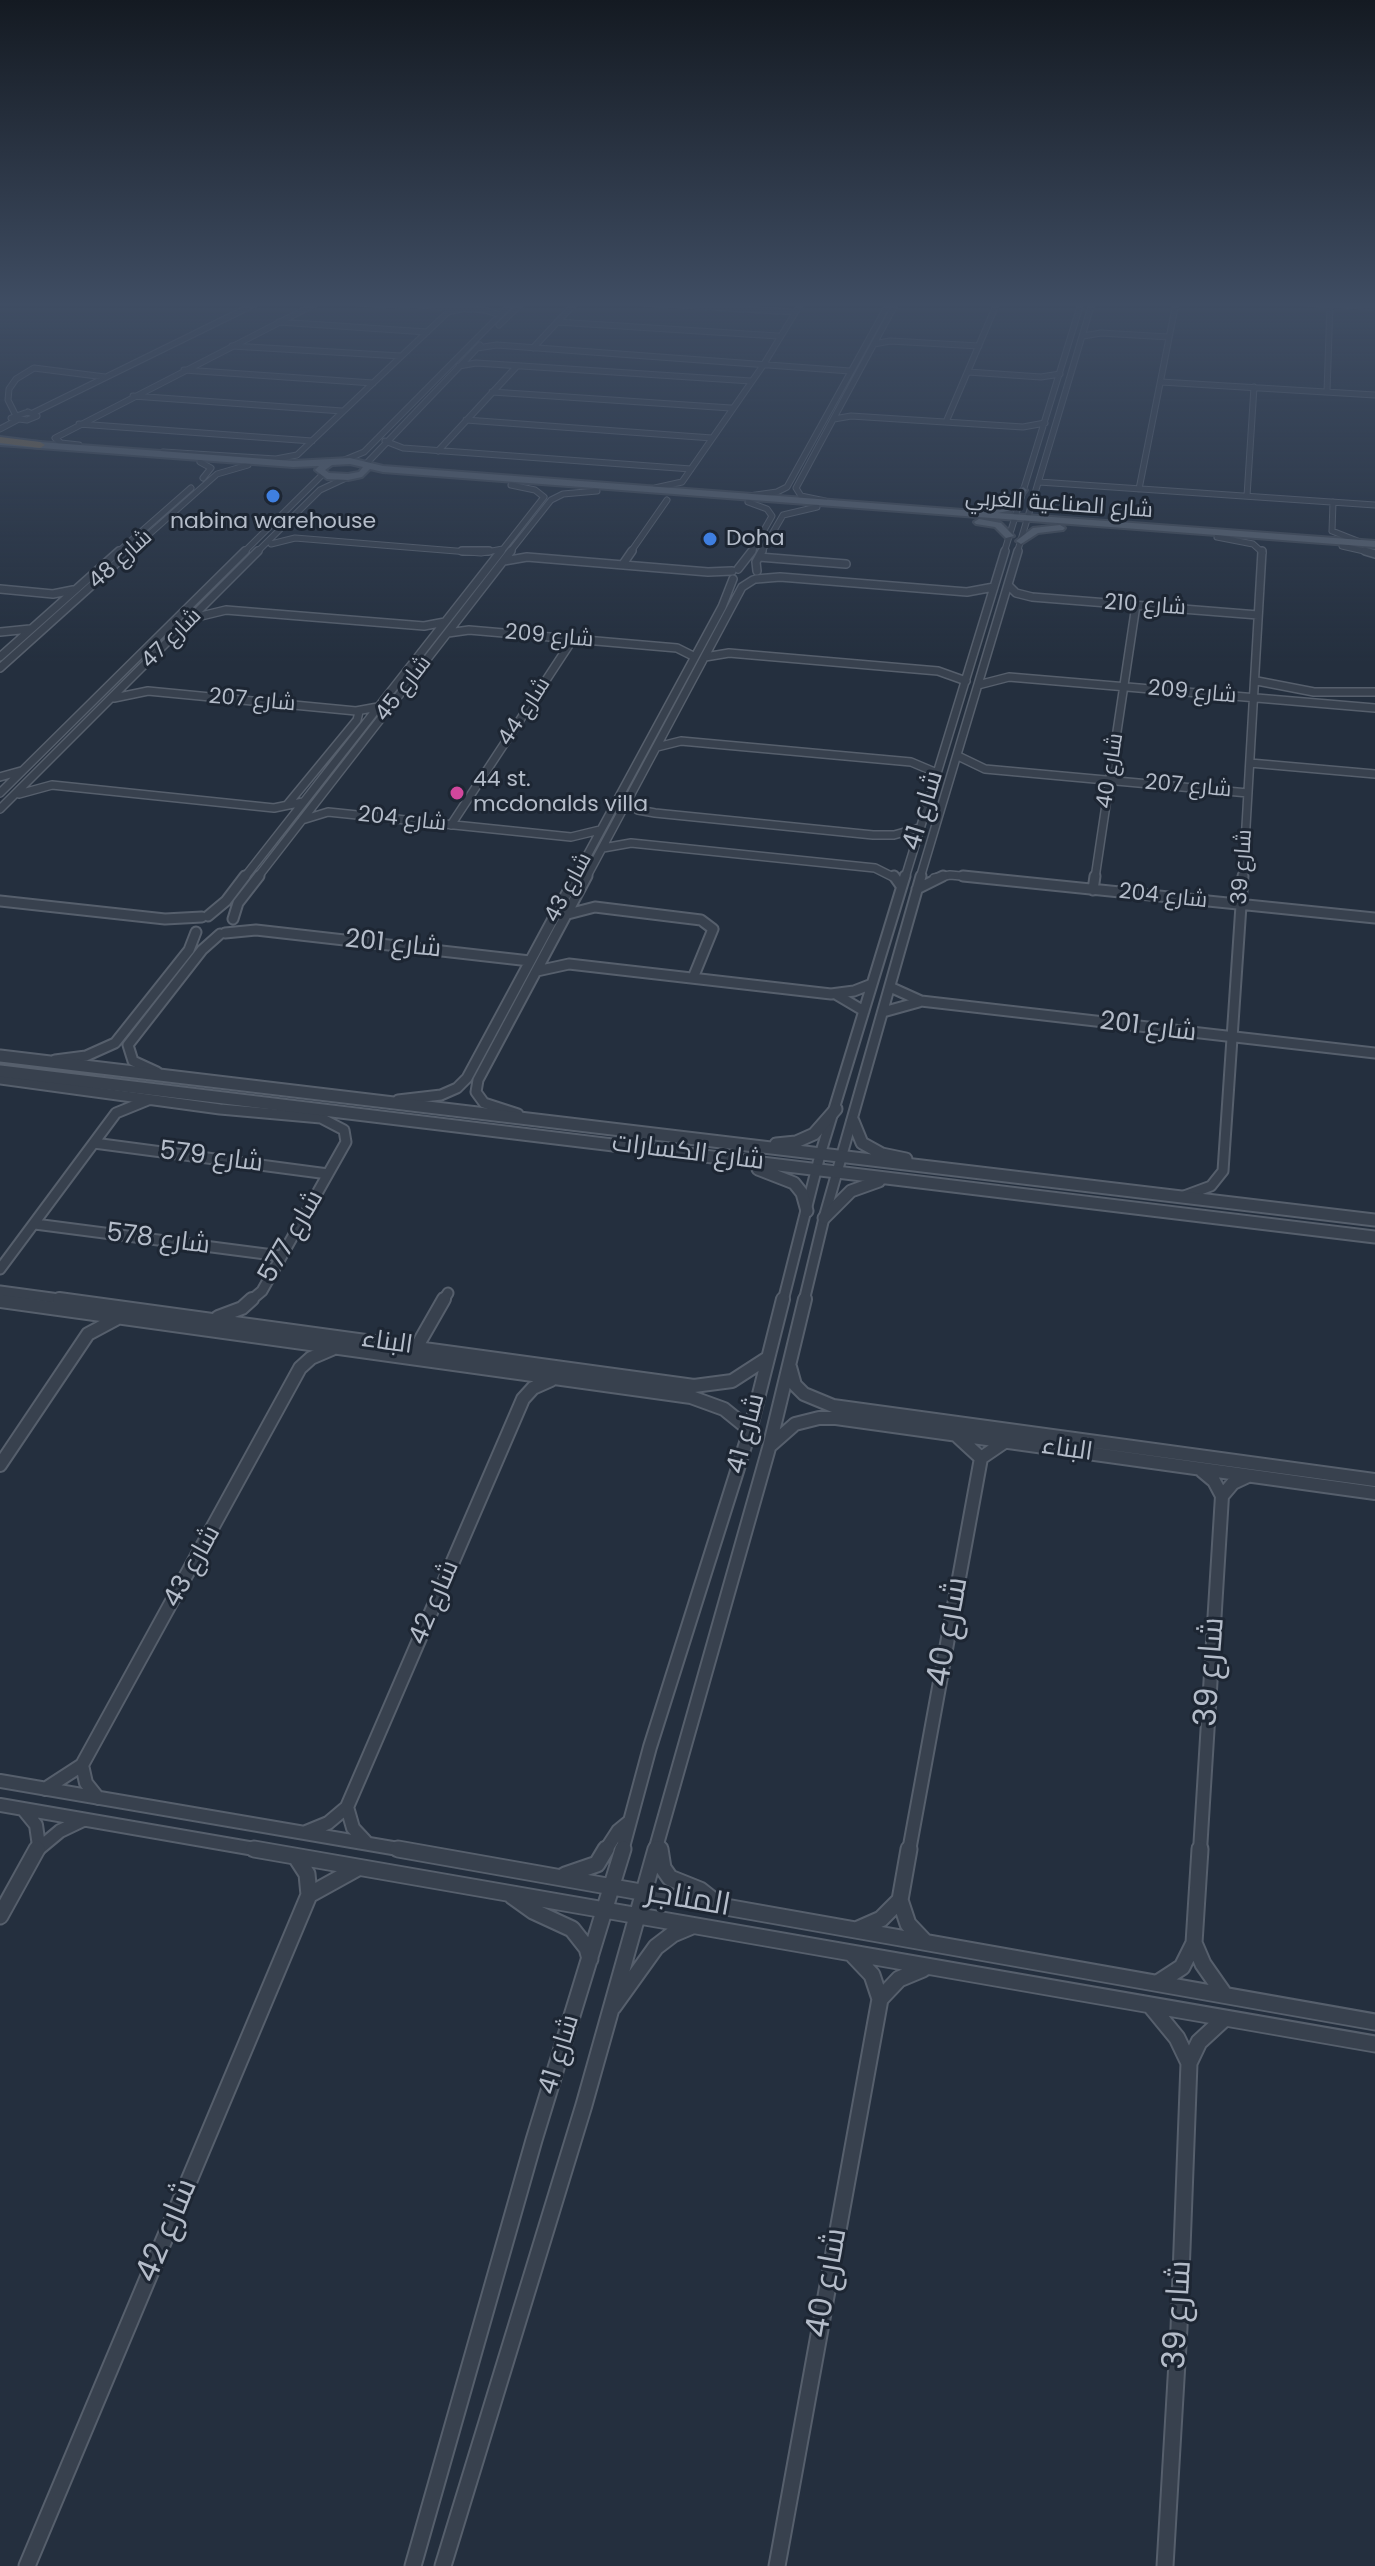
<!DOCTYPE html>
<html>
<head>
<meta charset="utf-8">
<style>
	body { margin:0 }
	canvas { display:block; background:#242f3e }
</style>
</head>
<body>
<canvas width="1375" height="2566"></canvas>
<script>
const ctx = document.querySelector('canvas').getContext('2d');
ctx.lineJoin = 'round';
function shape(rows) {
  const path = new Path2D();
  for (const r of rows) {
    path.moveTo(r[0], r[1]);
    for (let i = 2; i < r.length; i += 2) path.lineTo(r[i], r[i + 1]);
  }
  return path;
}
function stroke(path, color, width, dash) {
  ctx.strokeStyle = color;
  ctx.lineWidth = width;
  ctx.lineCap = dash ? 'butt' : 'round';
  ctx.setLineDash(dash || []);
  ctx.stroke(path);
}
function paint(path, color) {
  ctx.fillStyle = color;
  ctx.fill(path, 'evenodd');
}
function write(font, color, halo, rows, align = 'center') {
  ctx.font = font + ' Poppins,Cairo,sans-serif';
  ctx.lineWidth = 6;
  ctx.setLineDash([]);
  ctx.textBaseline = 'middle';
  ctx.strokeStyle = halo;
  ctx.fillStyle = color;
  for (const [text, x, y, turn = 0] of rows) {
    ctx.save();
    ctx.translate(x, y);
    ctx.rotate((+turn || 0) * Math.PI / 180);
    ctx.textAlign = isNaN(turn) ? turn : align;
    if (halo) ctx.strokeText(text, 0, 0);
    ctx.fillText(text, 0, 0);
    ctx.restore();
  }
}
const minorFar4 = shape([
	[357,303,393,305],
	[388,303,485,310,500,315],
	[641,303,794,312],
	[1304,303,1375,307],
	[279,322,427,332],
	[557,322,778,336],
	[499,325,522,303],
	[1083,336,1101,333,1169,337],
	[874,344,890,341,979,346],
	[232,346,401,356],
	[477,348,497,345,850,371],
	[533,348,575,303],
	[459,366,476,363,751,381],
	[184,370,373,383],
	[968,372,1041,377,1060,374],
	[1161,382,1375,395],
	[492,392,731,408],
	[1327,392,1330,304],
	[133,396,342,411],
	[28,412,37,416,27,420,11,418,28,412],
	[33,413,257,303],
	[15,414,8,400,9,389,16,379,34,368,105,377],
	[834,419,851,416,1023,427,1045,423],
	[466,420,712,438],
	[946,422,997,303],
	[79,424,312,441],
	[0,429,17,420],
	[385,441,403,448,691,469],
	[79,445,61,443,55,438,317,303],
	[438,451,517,366],
	[163,452,276,459,297,455,448,312,461,309],
	[342,461,364,452,512,303],
	[200,462,211,468,203,478],
	[365,465,480,345],
	[1039,482,1375,505],
	[655,488,682,482,764,364,801,303],
	[1139,489,1176,303],
	[749,496,777,492,787,487,889,303],
	[1247,496,1254,387],
	[825,501,801,496,796,488,896,303],
	[748,502,767,509,772,516,751,553],
	[1332,531,1360,542],
	[1332,531,1333,502],
	[1217,537,1253,544,1263,553],
	[271,544,295,538,481,553,503,549],
	[1342,546,1373,553],
	[117,553,191,488],
	[128,553,217,474,248,465],
	[243,553,323,474],
	[256,553,320,490,348,477],
	[500,553,544,497,535,490,511,485],
	[509,553,551,500,563,494,597,491],
	[630,553,667,500],
	[761,553,783,515,817,507],
	[1004,553,1081,303],
	[1017,553,1092,303]
]);
const minorFar3 = shape([
	[462,551,489,551],
	[1365,551,1375,554],
	[759,557,846,564],
	[504,561,527,557,708,572,732,571],
	[623,564,632,551],
	[738,569,752,551],
	[757,571,756,562,762,551],
	[756,579,780,577,967,592,994,587],
	[1008,585,1016,593,1032,597,1258,615],
	[0,589,53,594,73,590],
	[197,617,226,610,424,626,445,622],
	[0,632,30,629],
	[448,633,469,630,677,648,695,657],
	[0,657,119,551],
	[705,657,729,653,938,671,966,681],
	[0,668,130,551],
	[1257,681,1314,692,1375,692],
	[978,685,1009,677,1375,708],
	[114,698,148,691,356,711,378,707],
	[657,747,681,741,911,762,937,773],
	[958,756,985,769,1248,793],
	[1250,763,1375,774],
	[0,777,21,771],
	[0,793,245,551],
	[19,794,52,785,274,808,303,802],
	[627,803,638,810,655,813,873,835,894,835,919,828],
	[287,805,357,720,359,712],
	[0,809,258,551],
	[302,820,328,812,571,837,600,830],
	[451,825,573,639],
	[603,848,631,843,875,868,895,878],
	[244,878,501,551],
	[257,878,511,551],
	[575,878,722,607,733,579],
	[586,878,742,587,753,580],
	[905,878,1005,551],
	[920,878,1018,551],
	[934,878,950,875,983,878],
	[1095,878,1136,605],
	[1243,878,1262,551]
]);
const minorFar2 = shape([
	[894,876,901,886],
	[963,876,1375,918],
	[917,889,943,876],
	[1093,890,1095,876],
	[0,901,165,919,202,917],
	[568,914,595,907,701,920,713,929,693,978],
	[208,916,226,901,245,876],
	[233,919,238,903,259,876],
	[225,933,256,930,530,961],
	[537,971,569,964,831,994,854,991,872,984],
	[890,987,921,1001,1375,1053],
	[837,995,864,1011],
	[883,1012,919,1002],
	[55,1060,86,1056,115,1043,189,950,196,932],
	[157,1072,133,1061,128,1045,202,950,220,934],
	[0,1079,220,1109,321,1118,344,1130,346,1142,262,1291,250,1301],
	[398,1100,441,1095,457,1088,467,1078,576,876],
	[518,1114,484,1103,476,1092,478,1080,587,876],
	[94,1143,328,1174],
	[1184,1196,1211,1186,1223,1171,1243,876],
	[35,1224,281,1256],
	[0,1269,116,1113,148,1100],
	[0,1291,74,1301],
	[443,1301,448,1293],
	[783,1301,820,1155,905,876],
	[804,1301,824,1218,921,876]
]);
const minorFar1 = shape([
	[59,1299,694,1386,732,1381,766,1359],
	[0,1301,691,1397,724,1409,750,1430],
	[218,1317,242,1308,252,1299],
	[416,1348,444,1299],
	[790,1367,795,1385,804,1394,833,1406,1375,1480],
	[956,1435,981,1458],
	[770,1446,795,1424,819,1418,836,1418,1375,1493],
	[0,1465,88,1334,116,1319],
	[1222,1496,1233,1483,1248,1476],
	[82,1765,86,1783,98,1798],
	[0,1781,410,1851],
	[45,1789,82,1765,300,1368,311,1358,332,1349],
	[0,1805,266,1851],
	[347,1807,353,1828,367,1843],
	[23,1809,36,1825,39,1846],
	[306,1832,328,1823,347,1807,523,1399,533,1388,551,1380],
	[659,1846,660,1851],
	[36,1851,60,1831,83,1820],
	[605,1851,618,1831,629,1822],
	[622,1851,650,1747,750,1430,783,1299],
	[655,1851,769,1448,805,1299],
	[909,1851,981,1458,1003,1443],
	[1200,1851,1222,1496,1214,1481,1202,1471]
]);
const minor = shape([
	[254,1849,1375,2044],
	[398,1849,1375,2022],
	[660,1849,663,1868,670,1878,700,1890,719,1905],
	[909,1849,900,1900,908,1924,925,1942],
	[565,1875,597,1864,606,1849],
	[309,1895,356,1869],
	[512,1896,533,1911,572,1929,587,1948,590,1959],
	[0,1916,37,1849],
	[856,1930,881,1919,900,1900],
	[1194,1943,1203,1964,1224,1994],
	[1159,1982,1182,1967,1194,1943,1200,1849],
	[880,1999,899,1979,923,1969],
	[1150,2005,1177,2038,1189,2063],
	[613,2007,656,1947,673,1934,692,1926],
	[27,2566,309,1895,307,1874,296,1857],
	[413,2566,534,2140,623,1849],
	[443,2566,584,2105,656,1849],
	[777,2566,880,1999,872,1975,853,1955],
	[1165,2566,1179,2328,1189,2063,1199,2042,1225,2018]
]);
const tertiary = shape([
	[0,1056,1375,1220],
	[0,1071,1375,1237],
	[853,1121,862,1143,882,1154,906,1159],
	[776,1144,796,1142,814,1134,836,1109],
	[758,1169,794,1183,802,1193,807,1211],
	[824,1218,851,1191,879,1181]
]);
const primary = shape([
	[0,439,293,461,350,458,383,466,989,512,990,509,1006,506,1023,487,1027,490,1012,510,998,513,1375,541,1375,547,383,472,370,469,362,477,348,480,327,479,315,470,319,466,293,467,0,445,0,439],
	[350,464,363,467,359,472,348,474,329,473,325,470,332,465,350,464],
	[979,519,1001,523,1014,536,1006,538,995,527,976,524,974,522,979,519],
	[1060,525,1065,528,1063,530,1038,533,1021,544,1016,541,1033,528,1060,525]
]);
const motorway = shape([
	[0,437,40,442,45,445,40,448,0,443,0,437]
]);
const markers = [
	[273,496,8,"#3f7fe0"],
	[710,539,8,"#3f7fe0"],
	[457,793,8,"#d1479c"]
];
const farStreetnames = [
	["شارع الصناعية الغربي",1059,505,4],
	["شارع 48",121,560,-42],
	["شارع 210",1145,606,4],
	["شارع 209",549,637,5],
	["شارع 47",172,639,-45],
	["شارع 45",404,689,-52],
	["شارع 209",1192,693,5],
	["شارع 207",252,701,5],
	["شارع 44",525,712,-57],
	["شارع 40",1111,771,-81],
	["شارع 207",1188,787,5],
	["شارع 204",402,820,6],
	["شارع 39",1243,867,-86],
	["شارع 43",569,888,-62],
	["شارع 204",1163,897,6]
];
const farPoinames = [
	["nabina warehouse",273,522,"center"],
	["Doha",726,539],
	["44 st.",473,780],
	["mcdonalds villa",473,805]
];
const streetNames = [
	["شارع 41",924,811,-73],
	["شارع 201",393,945,6],
	["شارع 201",1148,1028,7],
	["شارع الكسارات",688,1153,7],
	["شارع 579",211,1158,7],
	["شارع 577",292,1237,-60],
	["شارع 578",158,1240,7],
	["البناء",387,1343,8],
	["شارع 41",747,1434,-75],
	["البناء",1067,1450,8],
	["شارع 43",193,1567,-61],
	["شارع 42",435,1603,-67],
	["شارع 41",560,2055,-73]
];
const nearStreetnames = [
	["شارع 40",949,1632,-80],
	["شارع 39",1211,1672,-86],
	["المناجر",688,1900,10],
	["شارع 42",168,2231,-67],
	["شارع 40",828,2283,-80],
	["شارع 39",1179,2315,-87]
];
stroke(minorFar4, '#565f6c', 7);
stroke(minorFar3, '#565f6c', 10);
stroke(minorFar2, '#565f6c', 13);
stroke(minorFar1, '#565f6c', 16);
stroke(minor, '#565f6c', 19);
stroke(tertiary, '#565f6c', 15);
stroke(primary, '#414a57', 4);
stroke(motorway, '#434c59', 4);
stroke(minorFar4, '#38414e', 5);
stroke(minorFar3, '#38414e', 7);
stroke(minorFar2, '#38414e', 9);
stroke(minorFar1, '#38414e', 12);
stroke(minor, '#38414e', 15);
stroke(tertiary, '#38414e', 11);
paint(primary, '#56606e');
paint(motorway, '#746855');
const sky = ctx.createLinearGradient(0, 0, 0, 662);
sky.addColorStop(0, '#141a22');
sky.addColorStop(0.46, '#3f4d63');
sky.addColorStop(1, '#3f4d6300');
ctx.fillStyle = sky;
ctx.fillRect(0, 0, 1375, 662);
for (const [x, y, r, color] of markers) {
  const dot = new Path2D();
  dot.arc(x, y, r, 0, 2 * Math.PI);
  ctx.fillStyle = color;
  ctx.fill(dot);
  stroke(dot, '#1d2633', 3);
}
write('22px', '#b4bcc9', '#1d2633', farStreetnames);
write('22px', '#b4bcc9', '#1d2633', farPoinames, 'left');
write('26px', '#b4bcc9', '#1d2633', streetNames);
write('32px', '#b4bcc9', '#1d2633', nearStreetnames);
</script>
</body>
</html>
